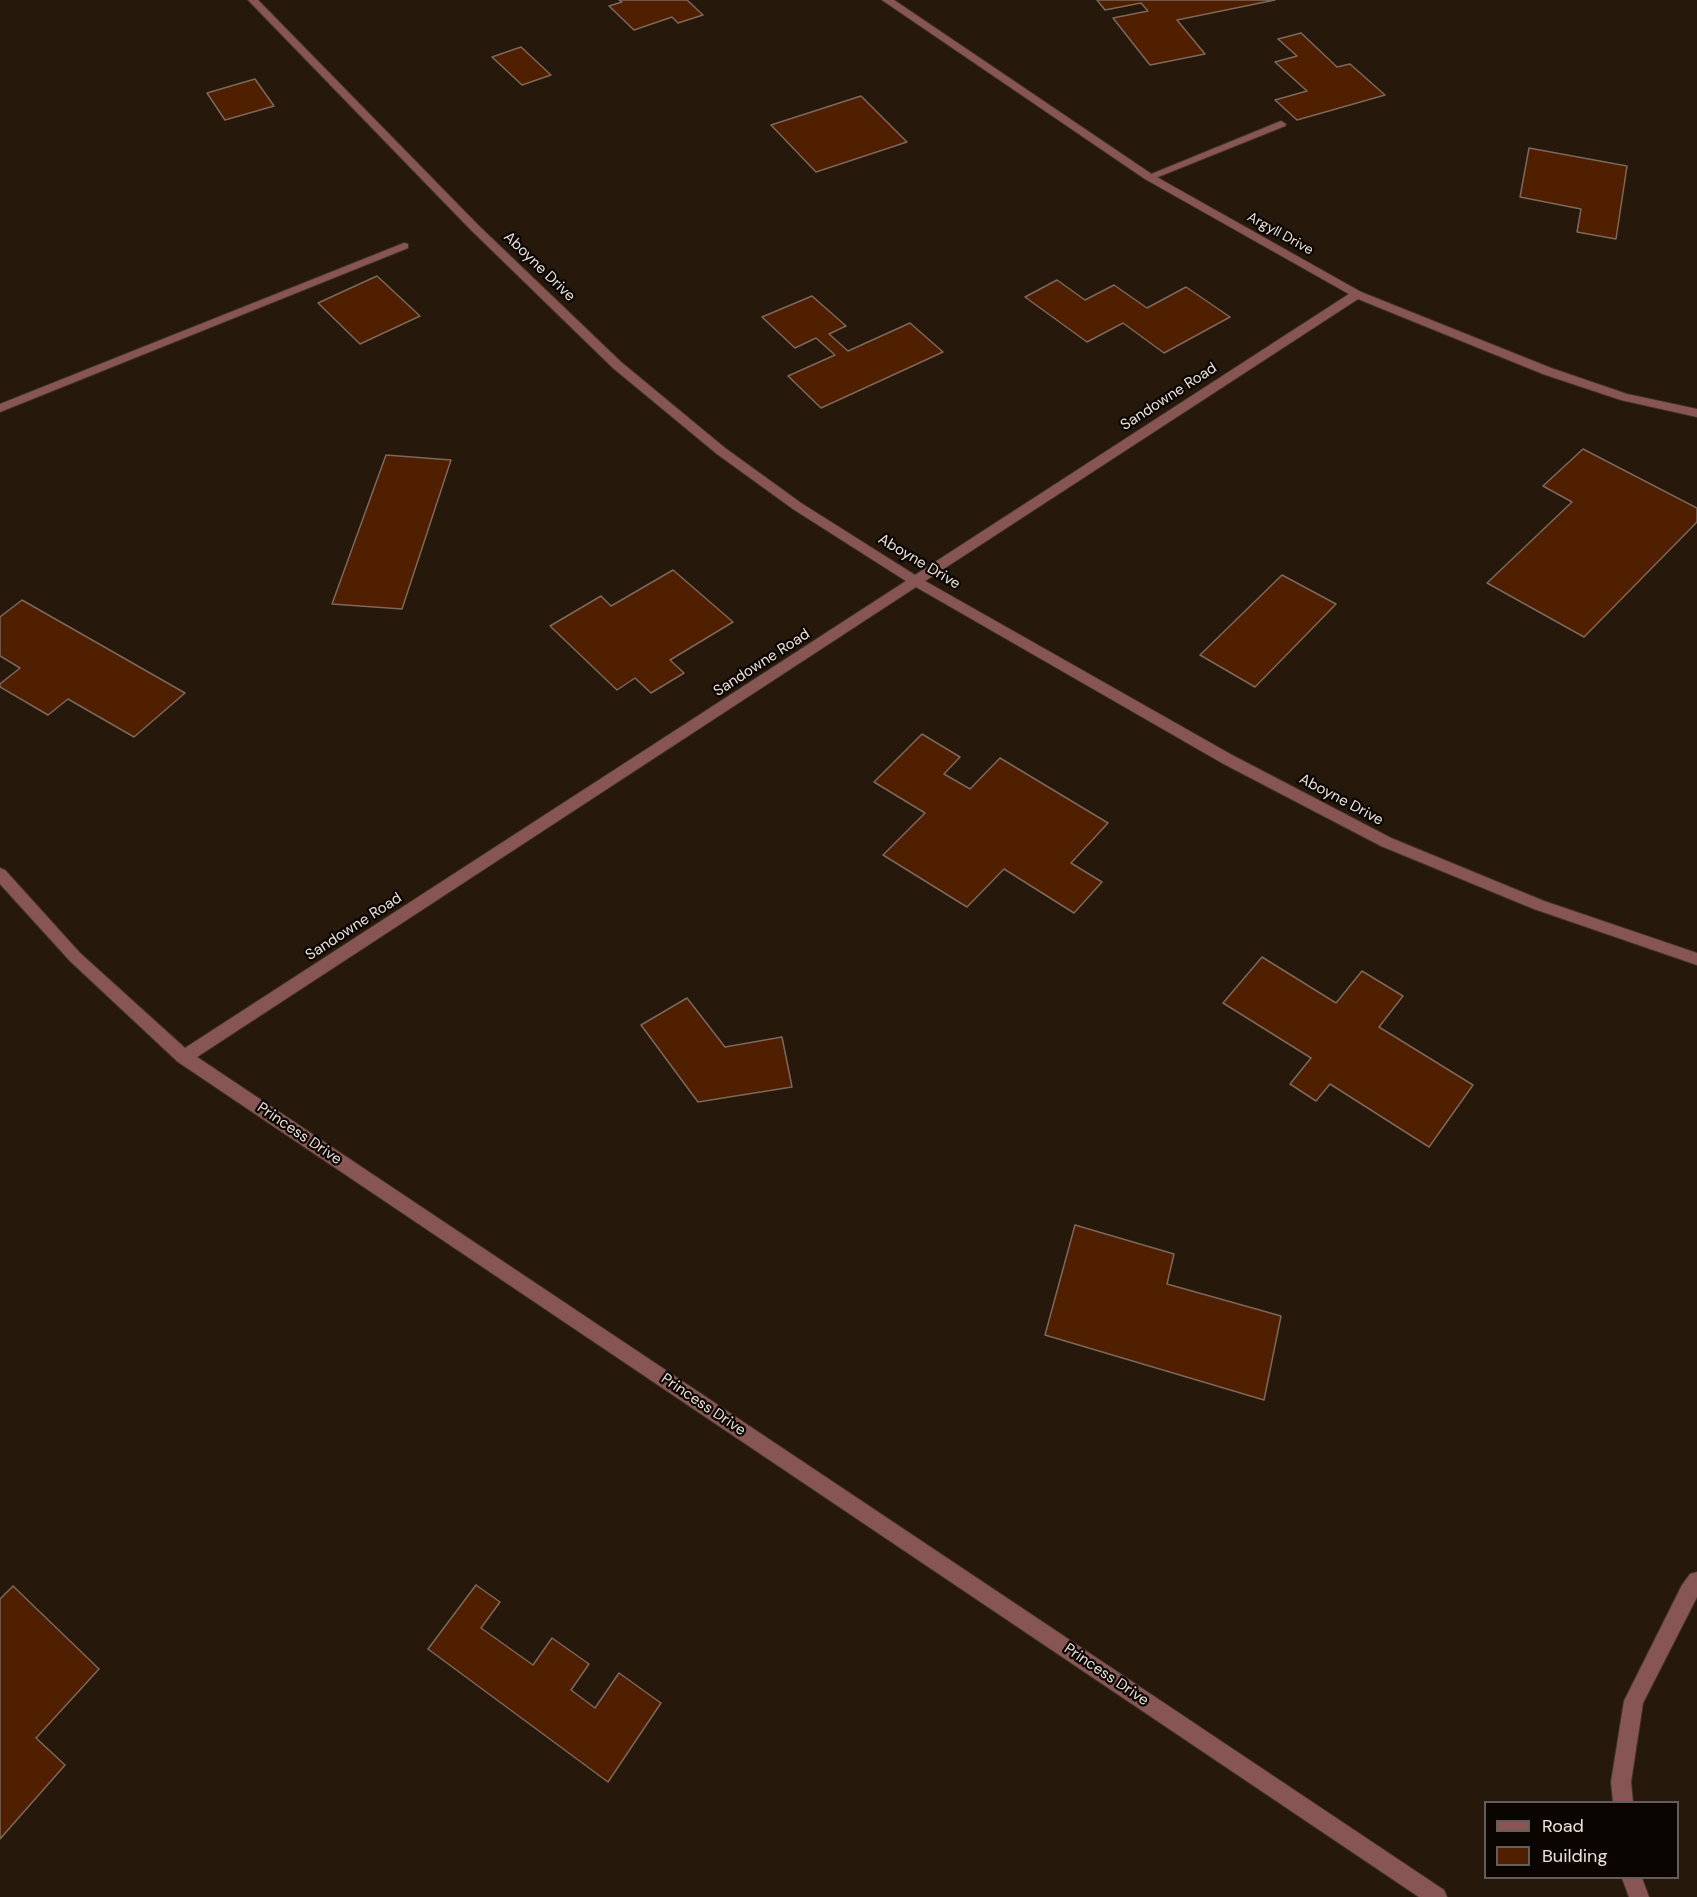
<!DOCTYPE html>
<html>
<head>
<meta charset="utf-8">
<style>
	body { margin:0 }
	#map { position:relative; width:1697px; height:1897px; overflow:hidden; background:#26180a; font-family:"DM Sans",sans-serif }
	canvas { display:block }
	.legend { position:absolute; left:1484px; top:1801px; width:195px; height:78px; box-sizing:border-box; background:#0b0502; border:2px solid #655e58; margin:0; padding:8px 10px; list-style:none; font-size:18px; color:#ede3da }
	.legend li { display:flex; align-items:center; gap:12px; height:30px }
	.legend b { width:30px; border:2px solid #655e58 }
</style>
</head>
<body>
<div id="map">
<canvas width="1697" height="1897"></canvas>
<ul class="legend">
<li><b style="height:8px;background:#875654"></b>Road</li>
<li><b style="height:16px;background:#4f1f00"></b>Building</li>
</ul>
</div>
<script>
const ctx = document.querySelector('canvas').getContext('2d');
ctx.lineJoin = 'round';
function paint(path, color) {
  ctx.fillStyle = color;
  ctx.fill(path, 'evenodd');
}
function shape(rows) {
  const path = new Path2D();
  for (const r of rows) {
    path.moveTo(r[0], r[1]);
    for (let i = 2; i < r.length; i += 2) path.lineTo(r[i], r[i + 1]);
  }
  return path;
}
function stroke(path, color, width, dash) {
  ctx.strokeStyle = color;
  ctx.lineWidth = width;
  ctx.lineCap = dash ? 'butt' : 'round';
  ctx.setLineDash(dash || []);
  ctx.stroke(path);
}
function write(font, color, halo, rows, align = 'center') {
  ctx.font = font + ' "DM Sans",sans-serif';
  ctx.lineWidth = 4.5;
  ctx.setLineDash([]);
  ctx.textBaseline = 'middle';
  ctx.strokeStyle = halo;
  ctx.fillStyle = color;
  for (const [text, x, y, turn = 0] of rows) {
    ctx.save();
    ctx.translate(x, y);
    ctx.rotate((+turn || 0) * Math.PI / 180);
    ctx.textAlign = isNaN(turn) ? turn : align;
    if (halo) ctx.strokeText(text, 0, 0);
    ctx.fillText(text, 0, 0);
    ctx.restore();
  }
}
const building = shape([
	[619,0,687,0,703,15,678,23,672,17,634,30,609,6,622,2,619,0],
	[1097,0,1275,0,1177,20,1205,54,1150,65,1113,18,1148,11,1141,3,1105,10,1097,0],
	[1301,33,1337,67,1350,64,1385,95,1297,120,1275,100,1307,91,1275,62,1297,56,1278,39,1301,33],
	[521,47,551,75,522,85,492,57,521,47],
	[255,79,274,106,225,120,207,93,255,79],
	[861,96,907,142,816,172,771,125,861,96],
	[1529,148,1627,166,1616,239,1577,232,1581,209,1520,197,1529,148],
	[377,276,420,316,360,344,318,303,377,276],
	[1057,280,1085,300,1114,285,1147,308,1186,287,1230,317,1164,353,1123,323,1087,342,1025,297,1057,280],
	[812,296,846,326,829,334,848,351,910,323,943,352,821,408,788,376,835,355,816,338,795,348,762,317,812,296],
	[1583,449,1697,508,1697,522,1584,637,1487,583,1572,502,1543,486,1583,449],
	[386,455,451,460,402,609,332,604,386,455],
	[673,570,733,622,670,660,684,673,651,693,635,678,617,690,550,626,601,596,611,606,673,570],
	[1282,575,1336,604,1255,687,1200,655,1282,575],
	[22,600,185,693,134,737,68,699,48,715,0,687,0,684,20,668,0,656,0,617,22,600],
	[922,734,960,757,944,774,970,789,1000,758,1108,823,1071,863,1102,882,1074,913,1004,869,967,907,883,855,925,813,874,782,922,734],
	[1262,957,1336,1003,1362,971,1403,996,1379,1027,1473,1085,1429,1147,1330,1084,1316,1101,1290,1084,1311,1058,1223,1003,1262,957],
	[687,998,725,1047,782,1037,792,1087,698,1102,641,1025,687,998],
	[1075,1225,1174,1254,1167,1284,1281,1316,1264,1400,1045,1335,1075,1225],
	[476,1585,500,1602,481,1628,533,1665,552,1638,589,1664,571,1690,595,1708,619,1673,661,1703,608,1782,428,1649,476,1585],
	[13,1586,99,1669,36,1738,65,1765,0,1839,0,1599,13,1586]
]);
const lane = shape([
	[1281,121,1286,124,1285,126,1153,179,1149,180,1144,177,1281,121],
	[1697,1572,1697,1597,1643,1703,1631,1782,1633,1802,1613,1802,1611,1782,1624,1701,1682,1585,1690,1574,1697,1572],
	[1622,1878,1642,1878,1649,1897,1629,1897,1622,1878]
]);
const street = shape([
	[248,0,258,0,478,225,621,362,725,448,801,503,915,575,1349,294,1145,179,882,0,894,0,1153,175,1361,292,1551,368,1627,394,1697,409,1697,417,1621,400,1543,374,1358,299,925,581,1232,755,1391,838,1544,901,1697,953,1697,965,1534,909,1381,846,1222,763,916,587,197,1057,1444,1890,1447,1897,1419,1897,178,1062,70,961,0,884,0,868,5,870,80,953,185,1048,906,581,793,509,717,454,613,368,470,229,248,0],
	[404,243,408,244,408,248,0,412,0,404,404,243]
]);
const farStreetnames = [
	["Argyll Drive",1280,234,29]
];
const streetNames = [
	["Aboyne Drive",539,267,44],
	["Sandowne Road",1169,397,-33],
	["Aboyne Drive",919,562,31],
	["Sandowne Road",762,663,-33],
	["Aboyne Drive",1341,800,28],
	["Sandowne Road",354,927,-33],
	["Princess Drive",299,1134,34],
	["Princess Drive",703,1405,34],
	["Princess Drive",1106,1675,34]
];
paint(building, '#4f1f00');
stroke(building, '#7d685c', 1.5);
stroke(lane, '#423427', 2);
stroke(street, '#423427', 2);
paint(lane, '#875654');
paint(street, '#875654');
write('14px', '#ede3da', '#0b0502', farStreetnames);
write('15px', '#ede3da', '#0b0502', streetNames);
</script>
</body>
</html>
